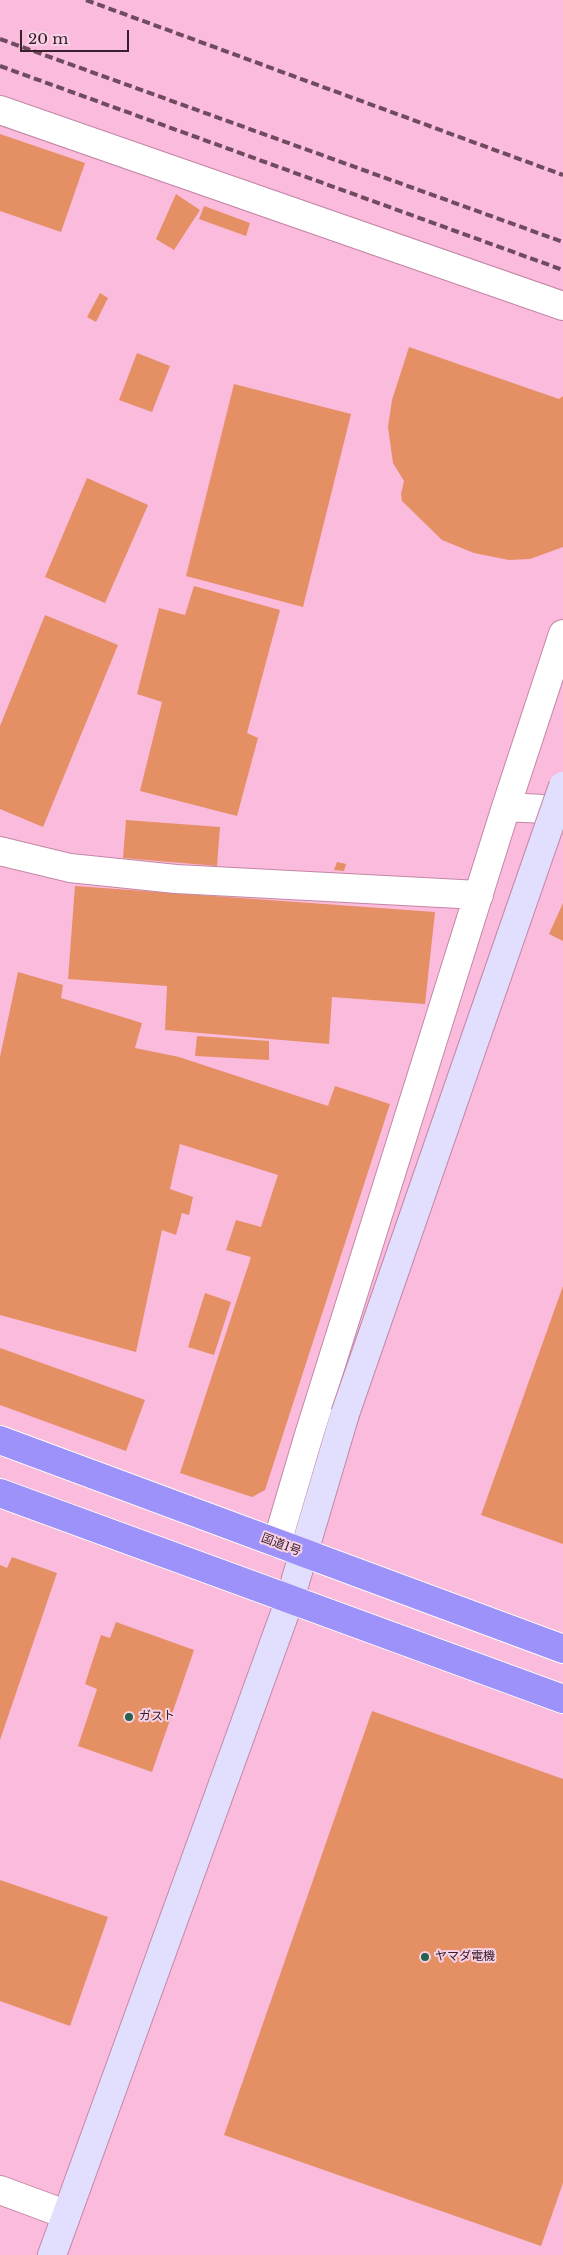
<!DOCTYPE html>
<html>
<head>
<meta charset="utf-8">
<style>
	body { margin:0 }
	#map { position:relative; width:563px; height:2255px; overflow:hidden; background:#fbbbdc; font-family:"Libre Baskerville",serif }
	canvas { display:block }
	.scale { position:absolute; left:20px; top:30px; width:109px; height:22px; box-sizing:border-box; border:2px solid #38202d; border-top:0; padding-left:6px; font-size:15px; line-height:18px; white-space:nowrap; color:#38202d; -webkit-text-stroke:4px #f8d1e5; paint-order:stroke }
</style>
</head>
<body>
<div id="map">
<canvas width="563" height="2255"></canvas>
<div class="scale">20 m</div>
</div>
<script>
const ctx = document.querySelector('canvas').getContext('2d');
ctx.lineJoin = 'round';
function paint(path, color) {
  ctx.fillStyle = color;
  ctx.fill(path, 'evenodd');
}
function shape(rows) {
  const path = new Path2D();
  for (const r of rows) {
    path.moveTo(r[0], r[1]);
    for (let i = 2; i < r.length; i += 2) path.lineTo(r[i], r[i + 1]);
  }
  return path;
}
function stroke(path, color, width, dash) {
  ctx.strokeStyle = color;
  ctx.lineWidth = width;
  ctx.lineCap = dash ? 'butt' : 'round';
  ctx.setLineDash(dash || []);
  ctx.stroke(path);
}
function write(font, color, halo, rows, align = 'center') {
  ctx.font = font + ' "Libre Baskerville","Noto Sans JP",serif';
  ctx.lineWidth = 4;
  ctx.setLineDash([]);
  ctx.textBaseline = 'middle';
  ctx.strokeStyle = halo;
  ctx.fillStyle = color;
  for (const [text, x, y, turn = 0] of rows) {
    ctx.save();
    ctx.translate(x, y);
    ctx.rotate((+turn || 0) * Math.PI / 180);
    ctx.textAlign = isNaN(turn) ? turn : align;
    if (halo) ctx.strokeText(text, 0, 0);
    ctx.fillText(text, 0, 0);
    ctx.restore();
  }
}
const building = shape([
	[0,134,85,163,61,232,0,211],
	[176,194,200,210,174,250,156,239],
	[204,206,250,223,246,236,199,219],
	[100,293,108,298,96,322,87,317],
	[409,347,559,399,563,396,563,547,530,559,509,560,474,553,442,540,402,501,401,494,404,481,393,463,388,427,392,400],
	[137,353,170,366,152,412,119,400],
	[234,384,351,414,303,607,186,576],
	[87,478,148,505,105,603,45,577],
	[194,586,280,610,247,733,258,738,237,816,140,791,162,702,137,694,159,608,185,615],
	[45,615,118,645,43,827,0,809,0,726],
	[126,820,220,827,217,866,123,858],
	[337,862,346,864,344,871,334,870],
	[75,886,435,912,425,1004,332,997,329,1044,165,1030,167,986,68,979],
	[563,903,563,941,549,934],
	[18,972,63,985,61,998,142,1023,135,1048,179,1057,328,1106,335,1086,390,1104,265,1490,252,1497,180,1473,251,1257,226,1250,236,1220,261,1227,278,1175,180,1144,170,1189,193,1197,189,1215,182,1213,176,1235,162,1230,136,1352,0,1315,0,1057],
	[197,1036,269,1041,269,1060,195,1056],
	[563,1286,563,1544,481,1515],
	[205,1293,231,1302,214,1355,188,1347],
	[0,1348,145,1400,126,1451,0,1405],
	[12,1557,57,1573,0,1740,0,1565,7,1568],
	[116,1622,194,1650,152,1772,78,1746,97,1689,85,1684,101,1635,110,1638],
	[372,1711,563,1779,563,2183,541,2246,224,2135],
	[0,1880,108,1917,70,2026,0,2001]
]);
const street = shape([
	[0,110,563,306],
	[506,807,563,810],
	[0,851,70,868,176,879,479,895],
	[277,1543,308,1438,506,807,563,634],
	[0,2190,65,2214]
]);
const secondary = shape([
	[52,2255,290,1599,345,1414]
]);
const highway = shape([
	[0,1440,563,1649],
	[0,1493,563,1699]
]);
const rail = shape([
	[86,0,563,175],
	[0,39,563,242],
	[0,66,563,270]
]);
const secondaryBridge = shape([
	[345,1414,563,786]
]);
const markers = [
	[129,1717,5,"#26624d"],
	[425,1957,5,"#26624d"]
];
const streetNames = [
	["国道1号",281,1545,21]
];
const poiNames = [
	["ガスト",139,1717],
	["ヤマダ電機",435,1957]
];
paint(building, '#e58f64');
stroke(street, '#c387a6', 30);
stroke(secondary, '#c387a6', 30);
stroke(highway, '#fff', 30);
stroke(street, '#fff', 28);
stroke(secondary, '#e1defe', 28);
stroke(highway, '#9c92fa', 28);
stroke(rail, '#6f4b5e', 4, [8, 4]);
stroke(secondaryBridge, '#c387a6', 30, []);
stroke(secondaryBridge, '#e1defe', 28);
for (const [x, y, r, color] of markers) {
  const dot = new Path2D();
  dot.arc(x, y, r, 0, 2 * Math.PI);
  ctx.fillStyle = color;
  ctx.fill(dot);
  stroke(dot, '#f8d1e5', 2);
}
write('12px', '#38202d', '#f8d1e5', streetNames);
write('12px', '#38202d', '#f8d1e5', poiNames, 'left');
</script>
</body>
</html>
